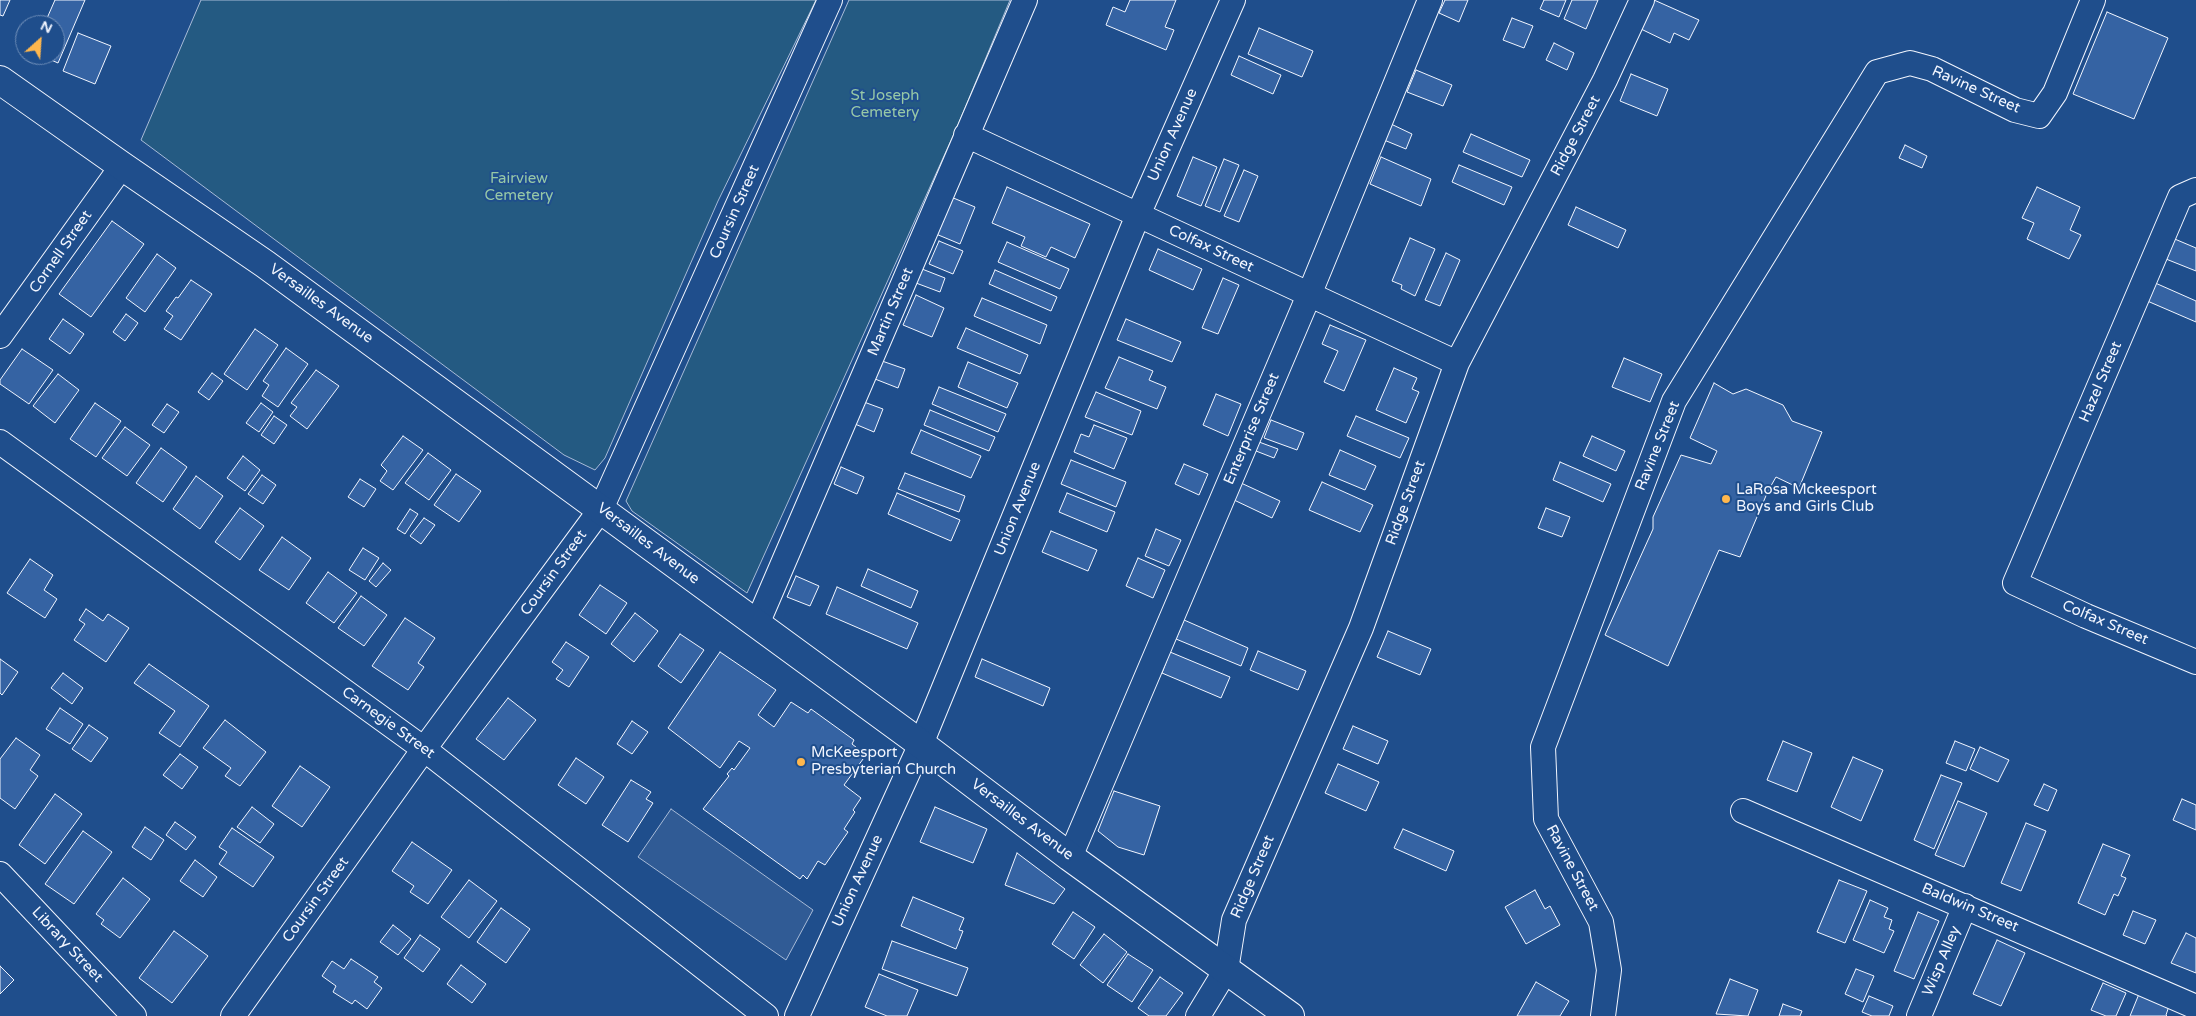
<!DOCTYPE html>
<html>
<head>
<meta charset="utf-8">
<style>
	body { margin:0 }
	#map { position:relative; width:2196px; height:1016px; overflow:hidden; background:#1f4e8c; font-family:"Varela Round",sans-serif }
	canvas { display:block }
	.north { position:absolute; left:15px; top:15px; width:50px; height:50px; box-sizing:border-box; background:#1f4e8c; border:1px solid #7391ba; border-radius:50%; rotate:26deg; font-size:14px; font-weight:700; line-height:20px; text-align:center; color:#f2f6ff }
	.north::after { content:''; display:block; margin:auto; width:18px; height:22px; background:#ffb74d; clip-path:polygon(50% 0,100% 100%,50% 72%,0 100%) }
</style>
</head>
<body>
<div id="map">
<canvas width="2196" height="1016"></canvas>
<div class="north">N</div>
</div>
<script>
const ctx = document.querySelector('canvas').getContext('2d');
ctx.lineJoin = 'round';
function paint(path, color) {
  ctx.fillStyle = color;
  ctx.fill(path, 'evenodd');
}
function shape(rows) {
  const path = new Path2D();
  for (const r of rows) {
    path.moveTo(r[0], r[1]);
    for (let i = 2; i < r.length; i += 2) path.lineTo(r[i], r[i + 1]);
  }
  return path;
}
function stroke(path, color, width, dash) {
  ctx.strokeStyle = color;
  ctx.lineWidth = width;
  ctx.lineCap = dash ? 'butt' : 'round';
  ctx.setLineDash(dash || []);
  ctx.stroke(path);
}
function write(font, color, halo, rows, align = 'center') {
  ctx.font = font + ' "Varela Round",sans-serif';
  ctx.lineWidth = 4;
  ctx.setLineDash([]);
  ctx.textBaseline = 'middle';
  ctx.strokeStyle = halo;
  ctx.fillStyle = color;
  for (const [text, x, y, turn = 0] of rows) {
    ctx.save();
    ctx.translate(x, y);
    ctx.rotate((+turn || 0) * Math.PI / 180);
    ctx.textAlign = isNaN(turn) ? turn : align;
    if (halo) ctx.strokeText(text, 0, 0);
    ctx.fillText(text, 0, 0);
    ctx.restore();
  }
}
const green = shape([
	[201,0,816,0,718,201,605,458,595,470,564,455,141,140,201,0],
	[849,0,1010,0,957,127,747,593,632,511,626,501,849,0]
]);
const parking = shape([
	[671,809,813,910,786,960,638,857,671,809]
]);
const building = shape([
	[0,0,10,0,3,16,0,15,0,0],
	[55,0,85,0,58,63,40,55,55,55,55,25,44,25,55,0],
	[1130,0,1176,0,1165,27,1174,30,1166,50,1106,25,1113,7,1125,12,1130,0],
	[1445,0,1468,0,1459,22,1439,13,1445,0],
	[1544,0,1566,0,1559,17,1540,9,1544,0],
	[1572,0,1598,0,1586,29,1564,19,1572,0],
	[1654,0,1699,20,1689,40,1674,33,1670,43,1641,29,1654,0],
	[2107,12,2168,38,2134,119,2073,94,2107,12],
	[1512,18,1533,26,1524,48,1503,40,1512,18],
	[1259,28,1313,51,1302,77,1248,54,1259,28],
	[78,33,111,46,95,84,63,71,78,33],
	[1554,43,1574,53,1567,70,1546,60,1554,43],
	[1239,56,1281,75,1273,94,1231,75,1239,56],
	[1416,70,1452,85,1443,106,1407,92,1416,70],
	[1631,74,1668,89,1657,116,1620,101,1631,74],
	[1391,124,1412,134,1406,149,1384,140,1391,124],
	[1471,134,1530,160,1522,177,1463,152,1471,134],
	[1905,145,1927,156,1922,168,1899,158,1905,145],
	[1193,157,1217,167,1201,206,1177,196,1193,157],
	[1381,157,1431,179,1421,206,1370,184,1381,157],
	[1224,159,1239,165,1220,212,1205,206,1224,159],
	[1459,165,1512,187,1504,205,1452,182,1459,165],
	[1244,170,1258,176,1239,222,1224,216,1244,170],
	[1007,187,1090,224,1075,258,1051,247,1046,257,1021,246,1025,237,992,223,1007,187],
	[2037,187,2080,207,2070,230,2081,235,2069,259,2027,239,2034,223,2022,218,2037,187],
	[951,197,975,207,960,244,936,234,951,197],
	[1576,207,1626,230,1618,248,1568,225,1576,207],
	[112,221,144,244,91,317,59,294,112,221],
	[2170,237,2196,248,2196,271,2161,257,2170,237],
	[1410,238,1435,249,1415,296,1401,289,1402,285,1392,281,1410,238],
	[939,241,963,251,953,274,929,264,939,241],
	[1007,242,1069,269,1060,289,998,262,1007,242],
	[1158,249,1202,269,1193,290,1149,270,1158,249],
	[1446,253,1460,260,1440,306,1425,300,1446,253],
	[157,254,176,268,145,312,126,298,157,254],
	[922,269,945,278,940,292,916,283,922,269],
	[995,270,1057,297,1051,311,989,284,995,270],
	[1223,278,1239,285,1218,334,1202,328,1223,278],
	[191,280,212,294,181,340,164,329,173,316,166,311,176,297,178,298,191,280],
	[2153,282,2196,301,2196,322,2145,300,2153,282],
	[916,295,944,308,932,337,903,325,916,295],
	[982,298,1047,325,1040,344,974,316,982,298],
	[126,314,138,323,125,341,113,332,126,314],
	[63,319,84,334,70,354,49,339,63,319],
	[1126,319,1181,342,1172,362,1117,340,1126,319],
	[1330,325,1366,340,1344,391,1324,382,1338,351,1322,344,1330,325],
	[966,328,1028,355,1020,374,957,348,966,328],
	[255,329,278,345,247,390,224,374,255,329],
	[286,348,308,364,278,407,262,396,269,385,263,381,286,348],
	[22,349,53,370,29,404,0,384,0,380,22,349],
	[1119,357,1153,371,1149,380,1166,387,1157,409,1105,388,1119,357],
	[1624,358,1662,374,1650,402,1612,387,1624,358],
	[882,361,905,369,898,388,875,379,882,361],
	[968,362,1018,383,1007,408,958,387,968,362],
	[1394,368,1417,378,1412,389,1419,392,1406,423,1376,410,1394,368],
	[316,370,339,386,307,429,290,416,297,407,291,403,316,370],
	[212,373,223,381,209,400,198,392,212,373],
	[58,374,79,390,55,423,33,406,58,374],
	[1714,383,1733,394,1746,389,1783,405,1792,421,1822,432,1799,488,1776,477,1768,491,1740,557,1719,550,1668,666,1605,635,1653,529,1653,517,1681,455,1711,464,1717,451,1690,438,1714,383],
	[939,387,1006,414,998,432,932,404,939,387],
	[1096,392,1141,411,1132,435,1085,417,1096,392],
	[1216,394,1241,404,1228,436,1203,425,1216,394],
	[864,402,883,409,874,432,855,424,864,402],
	[95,403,121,421,96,457,70,439,95,403],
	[261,403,273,412,259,432,246,423,261,403],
	[167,404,179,412,164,433,152,425,167,404],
	[930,410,995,437,989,451,924,425,930,410],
	[274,416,287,425,274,444,261,435,274,416],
	[1356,416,1409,438,1400,458,1347,436,1356,416],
	[1271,420,1304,433,1297,450,1264,438,1271,420],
	[1094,425,1127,438,1114,469,1074,452,1081,434,1089,437,1094,425],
	[125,427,150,445,127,476,102,458,125,427],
	[921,430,981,456,971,478,911,453,921,430],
	[403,436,423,450,393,490,380,481,387,471,381,465,403,436],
	[1592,436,1625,451,1616,471,1583,456,1592,436],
	[1259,442,1278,449,1274,458,1256,451,1259,442],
	[161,448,187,467,163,502,136,483,161,448],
	[1340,450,1376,466,1365,490,1329,475,1340,450],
	[428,453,451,470,429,500,405,483,428,453],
	[243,456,260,470,245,491,227,478,243,456],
	[1071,460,1126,482,1116,507,1061,484,1071,460],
	[1560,462,1611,484,1603,502,1553,480,1560,462],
	[1184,464,1208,474,1199,495,1175,484,1184,464],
	[841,467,864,477,857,494,834,484,841,467],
	[905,473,965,496,959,512,898,489,905,473],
	[456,474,481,491,459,522,434,505,456,474],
	[262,475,276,485,263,504,248,494,262,475],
	[196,476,223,496,200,529,173,509,196,476],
	[360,479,376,489,364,507,348,497,360,479],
	[1322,482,1373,505,1360,532,1309,510,1322,482],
	[1241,483,1280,501,1272,518,1234,500,1241,483],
	[897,493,960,520,951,541,888,514,897,493],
	[1067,493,1115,512,1107,532,1059,512,1067,493],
	[240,508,264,526,240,560,215,542,240,508],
	[1546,508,1570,517,1562,537,1538,528,1546,508],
	[410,509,418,514,405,534,397,529,410,509],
	[424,518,435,525,421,544,410,536,424,518],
	[1156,529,1181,540,1169,566,1145,556,1156,529],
	[1051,531,1097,550,1088,571,1042,552,1051,531],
	[282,537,311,558,289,590,259,570,282,537],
	[363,548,379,558,365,580,349,570,363,548],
	[1138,558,1165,570,1153,598,1126,586,1138,558],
	[30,559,53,575,44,590,57,599,45,618,7,593,30,559],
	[383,563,391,570,376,587,369,581,383,563],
	[868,569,918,591,911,608,861,586,868,569],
	[328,572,357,593,334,623,306,603,328,572],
	[796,576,819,586,810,606,787,597,796,576],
	[600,585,627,603,606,634,579,615,600,585],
	[837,587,918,623,907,649,826,614,837,587],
	[361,596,387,615,364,646,338,628,361,596],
	[86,609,103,621,108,614,129,628,106,662,74,640,85,624,79,620,86,609],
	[635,613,658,631,634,662,611,644,635,613],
	[405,618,435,638,418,663,424,667,408,690,372,666,405,618],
	[1184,620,1248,648,1241,666,1176,639,1184,620],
	[1388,631,1431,649,1420,675,1377,657,1388,631],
	[680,634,704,650,681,683,658,666,680,634],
	[566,642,589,657,569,687,556,679,563,670,552,662,566,642],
	[1258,651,1306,671,1298,690,1250,670,1258,651],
	[720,652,776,690,758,715,774,727,791,702,808,713,811,709,854,740,852,744,866,755,844,785,861,798,853,810,855,812,844,829,848,832,825,865,818,861,807,879,803,875,800,879,703,809,729,776,727,774,732,768,734,770,750,748,739,741,720,768,668,728,720,652],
	[1170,652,1230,677,1221,698,1162,673,1170,652],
	[0,659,18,672,2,695,0,693,0,659],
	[982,659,1050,688,1043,706,975,677,982,659],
	[149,664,209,706,180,747,159,733,175,711,134,683,149,664],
	[63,673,83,688,72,704,51,688,63,673],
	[508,698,536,720,504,760,476,739,508,698],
	[60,708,83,724,70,744,46,729,60,708],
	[225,720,266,752,240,786,225,776,231,768,203,748,225,720],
	[632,721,648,732,632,754,617,744,632,721],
	[89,725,108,738,91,762,72,749,89,725],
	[1353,726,1388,741,1378,764,1343,749,1353,726],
	[16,738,40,755,30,770,38,776,15,809,0,798,0,759,16,738],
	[1783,741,1812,753,1797,792,1767,780,1783,741],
	[1955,741,1975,749,1966,771,1946,763,1955,741],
	[1980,747,2009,760,1998,782,1970,769,1980,747],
	[180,754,198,767,182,789,163,775,180,754],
	[1853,757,1883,770,1861,821,1831,807,1853,757],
	[576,758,604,777,586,804,558,785,576,758],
	[1338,764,1379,782,1366,811,1325,793,1338,764],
	[300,766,330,787,302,827,272,806,300,766],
	[1941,775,1962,783,1934,849,1914,840,1941,775],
	[631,780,651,792,646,799,653,803,628,842,602,825,631,780],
	[2044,784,2057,790,2048,811,2034,805,2044,784],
	[1114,791,1160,806,1144,855,1118,847,1098,831,1114,791],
	[55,794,82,814,45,864,19,845,55,794],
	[2182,799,2196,805,2196,830,2173,820,2182,799],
	[1958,801,1987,813,1964,867,1935,855,1958,801],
	[252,807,274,824,260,843,237,827,252,807],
	[935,807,987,829,973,863,920,842,935,807],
	[175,822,196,837,186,850,166,835,175,822],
	[2026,823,2046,831,2021,891,2001,883,2026,823],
	[145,827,164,840,151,860,132,847,145,827],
	[232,828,274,857,253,887,219,864,227,852,219,847,232,828],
	[1403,829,1454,851,1446,871,1394,848,1403,829],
	[83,831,112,852,74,904,45,884,83,831],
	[412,842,452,870,428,904,410,892,414,886,392,871,412,842],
	[2103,844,2130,855,2121,876,2126,878,2118,896,2114,894,2105,915,2078,903,2103,844],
	[1017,853,1065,889,1054,904,1005,885,1017,853],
	[195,860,217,877,203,897,180,881,195,860],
	[123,878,150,899,120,938,101,924,104,920,96,914,123,878],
	[469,880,497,901,469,938,441,917,469,880],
	[1839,880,1867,891,1845,943,1817,932,1839,880],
	[1535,890,1545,909,1550,906,1560,925,1526,944,1505,907,1535,890],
	[913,897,964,918,959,930,963,931,956,949,901,926,913,897],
	[1870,900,1888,908,1884,917,1892,920,1889,929,1894,931,1884,953,1853,940,1870,900],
	[501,908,530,929,506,963,477,942,501,908],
	[2133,911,2156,920,2145,944,2123,935,2133,911],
	[1073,912,1095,927,1074,959,1052,944,1073,912],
	[1918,912,1939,921,1914,979,1894,971,1918,912],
	[393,925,411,939,398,955,380,942,393,925],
	[174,931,208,956,172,1003,139,978,174,931],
	[2186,933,2196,938,2196,973,2171,963,2186,933],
	[1104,934,1127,952,1103,983,1080,965,1104,934],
	[420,935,440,949,423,972,404,958,420,935],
	[1997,940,2025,953,2001,1006,1973,994,1997,940],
	[892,941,968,968,957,996,882,969,892,941],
	[1128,954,1153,970,1132,1002,1107,985,1128,954],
	[351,959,378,977,374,982,382,988,367,1009,355,1000,352,1004,333,992,336,986,322,976,332,961,344,969,351,959],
	[461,965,486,984,472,1003,447,984,461,965],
	[0,966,14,980,0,994,0,966],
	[1856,969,1874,976,1863,1002,1845,994,1856,969],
	[879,974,918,990,907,1016,887,1016,865,1007,879,974],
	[1160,977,1183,993,1166,1016,1149,1016,1138,1008,1160,977],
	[1730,979,1758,990,1748,1016,1716,1014,1730,979],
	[1536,982,1569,1001,1560,1016,1517,1016,1536,982],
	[2103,983,2126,993,2116,1016,2106,1016,2091,1010,2103,983],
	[2139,994,2169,1006,2166,1015,2167,1016,2130,1016,2139,994],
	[1869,996,1893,1006,1889,1016,1872,1016,1862,1012,1869,996],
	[1783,1004,1802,1011,1800,1016,1779,1016,1783,1004]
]);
const minor = shape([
	[966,135,1457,363],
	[2196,190,2180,197,2015,583,2086,616,2196,662],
	[0,336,122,166],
	[0,442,424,749,766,1016],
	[757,624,1025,0],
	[1743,811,2196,1007],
	[1070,857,1309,295,1430,0],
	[0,874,134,1016],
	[233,1016,424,749,601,509,830,0],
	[797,1016,921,744,1138,215,1233,0],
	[1198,1016,1226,970,1234,920,1361,628,1457,363,1605,80,1642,0],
	[1603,1016,1609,970,1601,922,1546,819,1543,747,1674,401,1877,72,1910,63,1932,69,2015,110,2039,116,2055,93,2093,0],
	[1919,1016,1965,906]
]);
const tertiary = shape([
	[0,80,122,166,265,264,921,744,1070,857,1290,1016]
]);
const markers = [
	[1726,499,5,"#ffb74d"],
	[801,762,5,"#ffb74d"]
];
const streetNames = [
	["Ravine Street",1976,90,24],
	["Union Avenue",1173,135,-66],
	["Ridge Street",1576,136,-62],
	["Coursin Street",735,212,-66],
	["Colfax Street",1211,249,25],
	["Cornell Street",61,252,-55],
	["Versailles Avenue",321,304,36],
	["Martin Street",891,312,-67],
	["Hazel Street",2101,382,-67],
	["Enterprise Street",1252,429,-67],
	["Ravine Street",1658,446,-68],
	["Ridge Street",1406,503,-70],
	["Union Avenue",1018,509,-68],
	["Versailles Avenue",648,544,37],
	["Coursin Street",554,573,-54],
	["Colfax Street",2105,623,23],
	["Carnegie Street",388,723,36],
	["Versailles Avenue",1022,820,37],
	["Ravine Street",1572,868,62],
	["Ridge Street",1253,877,-67],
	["Union Avenue",858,881,-65],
	["Coursin Street",316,900,-54],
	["Baldwin Street",1970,908,23],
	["Library Street",67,945,47],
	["Wisp Alley",1942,961,-67]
];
const parkNames = [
	["St Joseph",885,96],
	["Cemetery",885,113],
	["Fairview",519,179],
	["Cemetery",519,196]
];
const poiNames = [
	["LaRosa Mckeesport",1736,490],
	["Boys and Girls Club",1736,507],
	["McKeesport",811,753],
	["Presbyterian Church",811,770]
];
paint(green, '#245a82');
stroke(green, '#a8bbd7', 1);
paint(parking, '#305b95');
stroke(parking, '#a8bbd7', 1);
paint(building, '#3563a3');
stroke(building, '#f2f6ff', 1);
stroke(minor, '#f2f6ff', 26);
stroke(tertiary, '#f2f6ff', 30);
stroke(minor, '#1f4e8c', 24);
stroke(tertiary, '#1f4e8c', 28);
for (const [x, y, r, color] of markers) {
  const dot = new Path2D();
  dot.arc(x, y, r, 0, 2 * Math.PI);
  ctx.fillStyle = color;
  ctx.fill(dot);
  stroke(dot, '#1f4e8c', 2);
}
write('15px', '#f2f6ff', '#1f4e8c', streetNames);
write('15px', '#97c8a6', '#1f4e8c', parkNames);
write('15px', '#f2f6ff', '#1f4e8c', poiNames, 'left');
</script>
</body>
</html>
